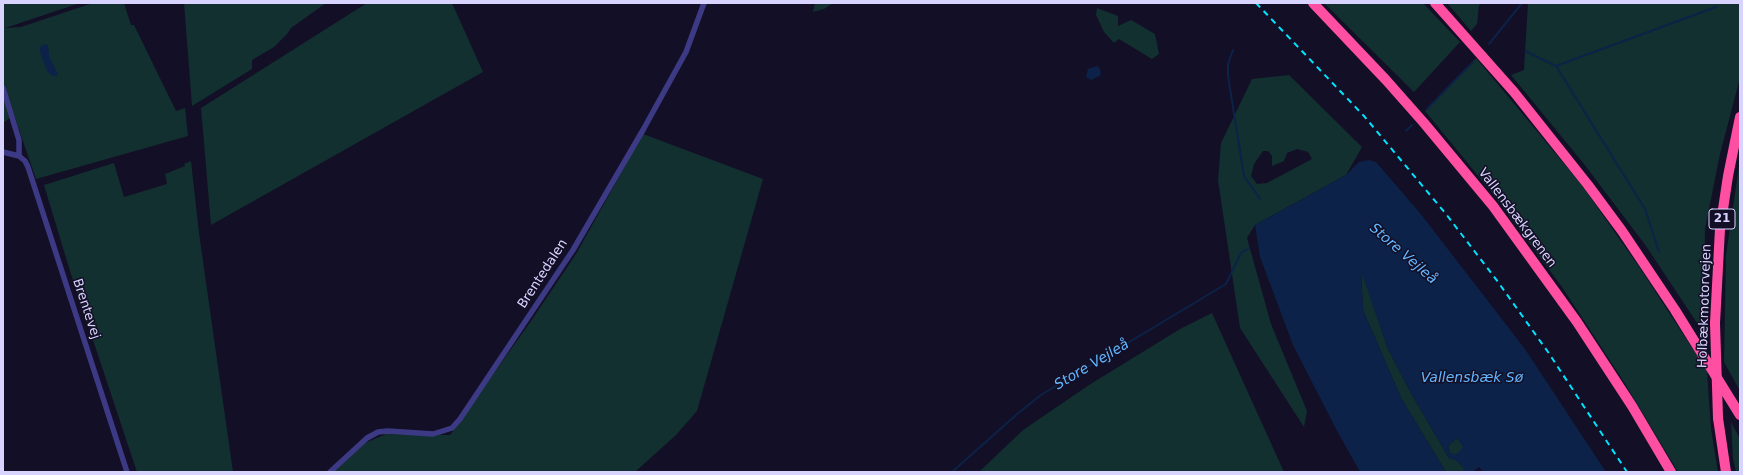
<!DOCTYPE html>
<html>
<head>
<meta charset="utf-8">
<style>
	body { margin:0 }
	#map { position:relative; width:1743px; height:475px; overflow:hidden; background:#130f26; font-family:"DejaVu Sans",sans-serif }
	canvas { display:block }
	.frame { position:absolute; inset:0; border:4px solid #d9d4ff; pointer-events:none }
</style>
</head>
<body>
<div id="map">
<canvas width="1743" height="475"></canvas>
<div class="frame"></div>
</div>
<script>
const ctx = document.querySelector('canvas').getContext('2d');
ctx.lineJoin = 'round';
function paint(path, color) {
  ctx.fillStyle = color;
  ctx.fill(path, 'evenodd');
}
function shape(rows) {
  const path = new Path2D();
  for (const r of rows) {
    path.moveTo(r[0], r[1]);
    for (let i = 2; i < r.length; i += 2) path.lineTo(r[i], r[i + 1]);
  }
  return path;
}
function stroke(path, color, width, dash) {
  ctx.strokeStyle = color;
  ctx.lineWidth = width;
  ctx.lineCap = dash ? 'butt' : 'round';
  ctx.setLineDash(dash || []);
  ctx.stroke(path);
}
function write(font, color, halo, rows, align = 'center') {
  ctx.font = font + ' "DejaVu Sans",sans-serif';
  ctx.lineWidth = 3;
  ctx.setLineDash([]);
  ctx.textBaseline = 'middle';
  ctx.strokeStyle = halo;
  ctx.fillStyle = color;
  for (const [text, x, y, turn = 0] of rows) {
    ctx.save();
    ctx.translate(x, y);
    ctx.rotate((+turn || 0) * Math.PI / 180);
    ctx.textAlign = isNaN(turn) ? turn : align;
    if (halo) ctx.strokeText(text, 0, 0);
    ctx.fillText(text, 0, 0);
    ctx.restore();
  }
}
const green = shape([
	[3,3,80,3,5,28,21,27,93,3,124,3,131,25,134,25,176,111,185,108,188,136,36,179,14,115,3,123],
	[184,3,326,3,291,28,287,34,274,47,252,60,252,69,192,106],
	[367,3,452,3,483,72,211,225,201,108],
	[815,3,833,3,824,9,813,12],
	[1324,3,1423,3,1460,42,1414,92],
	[1447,3,1482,3,1479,5,1477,24,1471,31],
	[1528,3,1740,3,1740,78,1720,154,1705,229,1704,314,1699,326,1646,246,1584,164,1511,75,1524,70],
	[1097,8,1118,16,1118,26,1131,20,1155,34,1159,54,1152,59,1119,39,1114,43,1104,32,1096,15],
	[1476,58,1581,184,1642,271,1707,371,1711,429,1718,472,1678,472,1624,382,1562,287,1493,194,1425,111],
	[1289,75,1362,147,1346,175,1255,225,1247,238,1271,324,1307,411,1304,427,1240,328,1218,180,1221,143,1252,79],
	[1297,149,1308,152,1312,159,1267,183,1257,184,1251,176,1254,164,1263,151,1268,151,1272,156,1272,166,1284,161,1287,153],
	[643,134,763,179,697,411,676,435,635,472,334,472,365,443,386,434,450,435,531,321,576,254],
	[1740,159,1740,391,1724,362,1726,255],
	[191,161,199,233,233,472,137,472,70,271,44,185,114,163,124,197,167,184,165,174,185,166,184,164],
	[1361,269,1388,349,1412,395,1449,458,1456,460,1465,469,1462,472,1446,472,1401,398,1363,310],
	[1212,313,1284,472,979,472,1023,430,1089,385,1180,329],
	[1731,422,1740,439,1740,472,1736,472,1733,459],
	[1457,438,1464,447,1456,455,1450,453,1448,446]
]);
const water = shape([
	[44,44,48,45,49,56,58,74,57,76,52,76,47,71,40,52,40,47],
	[1097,66,1100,69,1101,75,1091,80,1086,77,1088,69],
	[1369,160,1376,162,1420,213,1525,349,1606,472,1483,472,1479,467,1473,472,1462,472,1464,469,1456,460,1449,458,1412,395,1388,349,1361,271,1363,310,1401,398,1446,472,1360,472,1336,429,1293,345,1260,257,1255,225,1346,175,1359,162],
	[1457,438,1463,447,1456,455,1450,453,1448,446]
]);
const stream = shape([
	[1489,44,1522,3],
	[1233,50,1228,64,1228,76,1244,176,1260,199],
	[1525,51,1556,66,1716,7],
	[1556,66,1645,209,1659,252],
	[1427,109,1473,62],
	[1406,131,1412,125],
	[952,472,1016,415,1041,395,1226,284,1241,253,1249,248]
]);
const street = shape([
	[3,88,19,140,19,156,25,161,28,167,127,472],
	[3,152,19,156],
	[330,472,367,438,378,432,388,431,433,434,452,428,460,419,573,250,643,130,686,52,704,3]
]);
const highway = shape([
	[1313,3,1386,80,1424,123,1493,206,1577,322,1632,406,1671,472],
	[1435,3,1514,92,1588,185,1622,231,1675,310,1740,415],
	[1715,323,1720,229,1728,176,1740,117],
	[1718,418,1726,472]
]);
const rail = shape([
	[1256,3,1364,116,1446,214,1498,282,1548,352,1627,472]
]);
const highwayBridge = shape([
	[1715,323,1718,418]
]);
const shields = [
	[1722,219,26]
];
const shieldNames = [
	["21",1722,219]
];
const streetNames = [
	["Vallensbækgrenen",1517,218,53],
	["Brentedalen",543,274,-57],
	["Holbækmotorvejen",1705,306,-88],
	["Brentevej",86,309,72]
];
const waterNames = [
	["Store Vejleå",1403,254,41],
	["Store Vejleå",1092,365,-31],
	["Vallensbæk Sø",1472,378]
];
paint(green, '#12302f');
paint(water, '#0c2248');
stroke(stream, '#0c2248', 2);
stroke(street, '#3d3a85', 5.5);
stroke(highway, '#ff4fa3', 10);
stroke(rail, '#00e5ff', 2, [6, 5]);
stroke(highwayBridge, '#ff4fa3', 10);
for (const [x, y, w] of shields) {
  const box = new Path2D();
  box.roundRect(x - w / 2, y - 10, w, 20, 3);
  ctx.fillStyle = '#130f26';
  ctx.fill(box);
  stroke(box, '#d9d4ff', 1);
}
write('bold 12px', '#d9d4ff', null, shieldNames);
write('13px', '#d9d4ff', '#130f26', streetNames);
write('italic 14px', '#62b6ff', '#130f26', waterNames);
</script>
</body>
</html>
